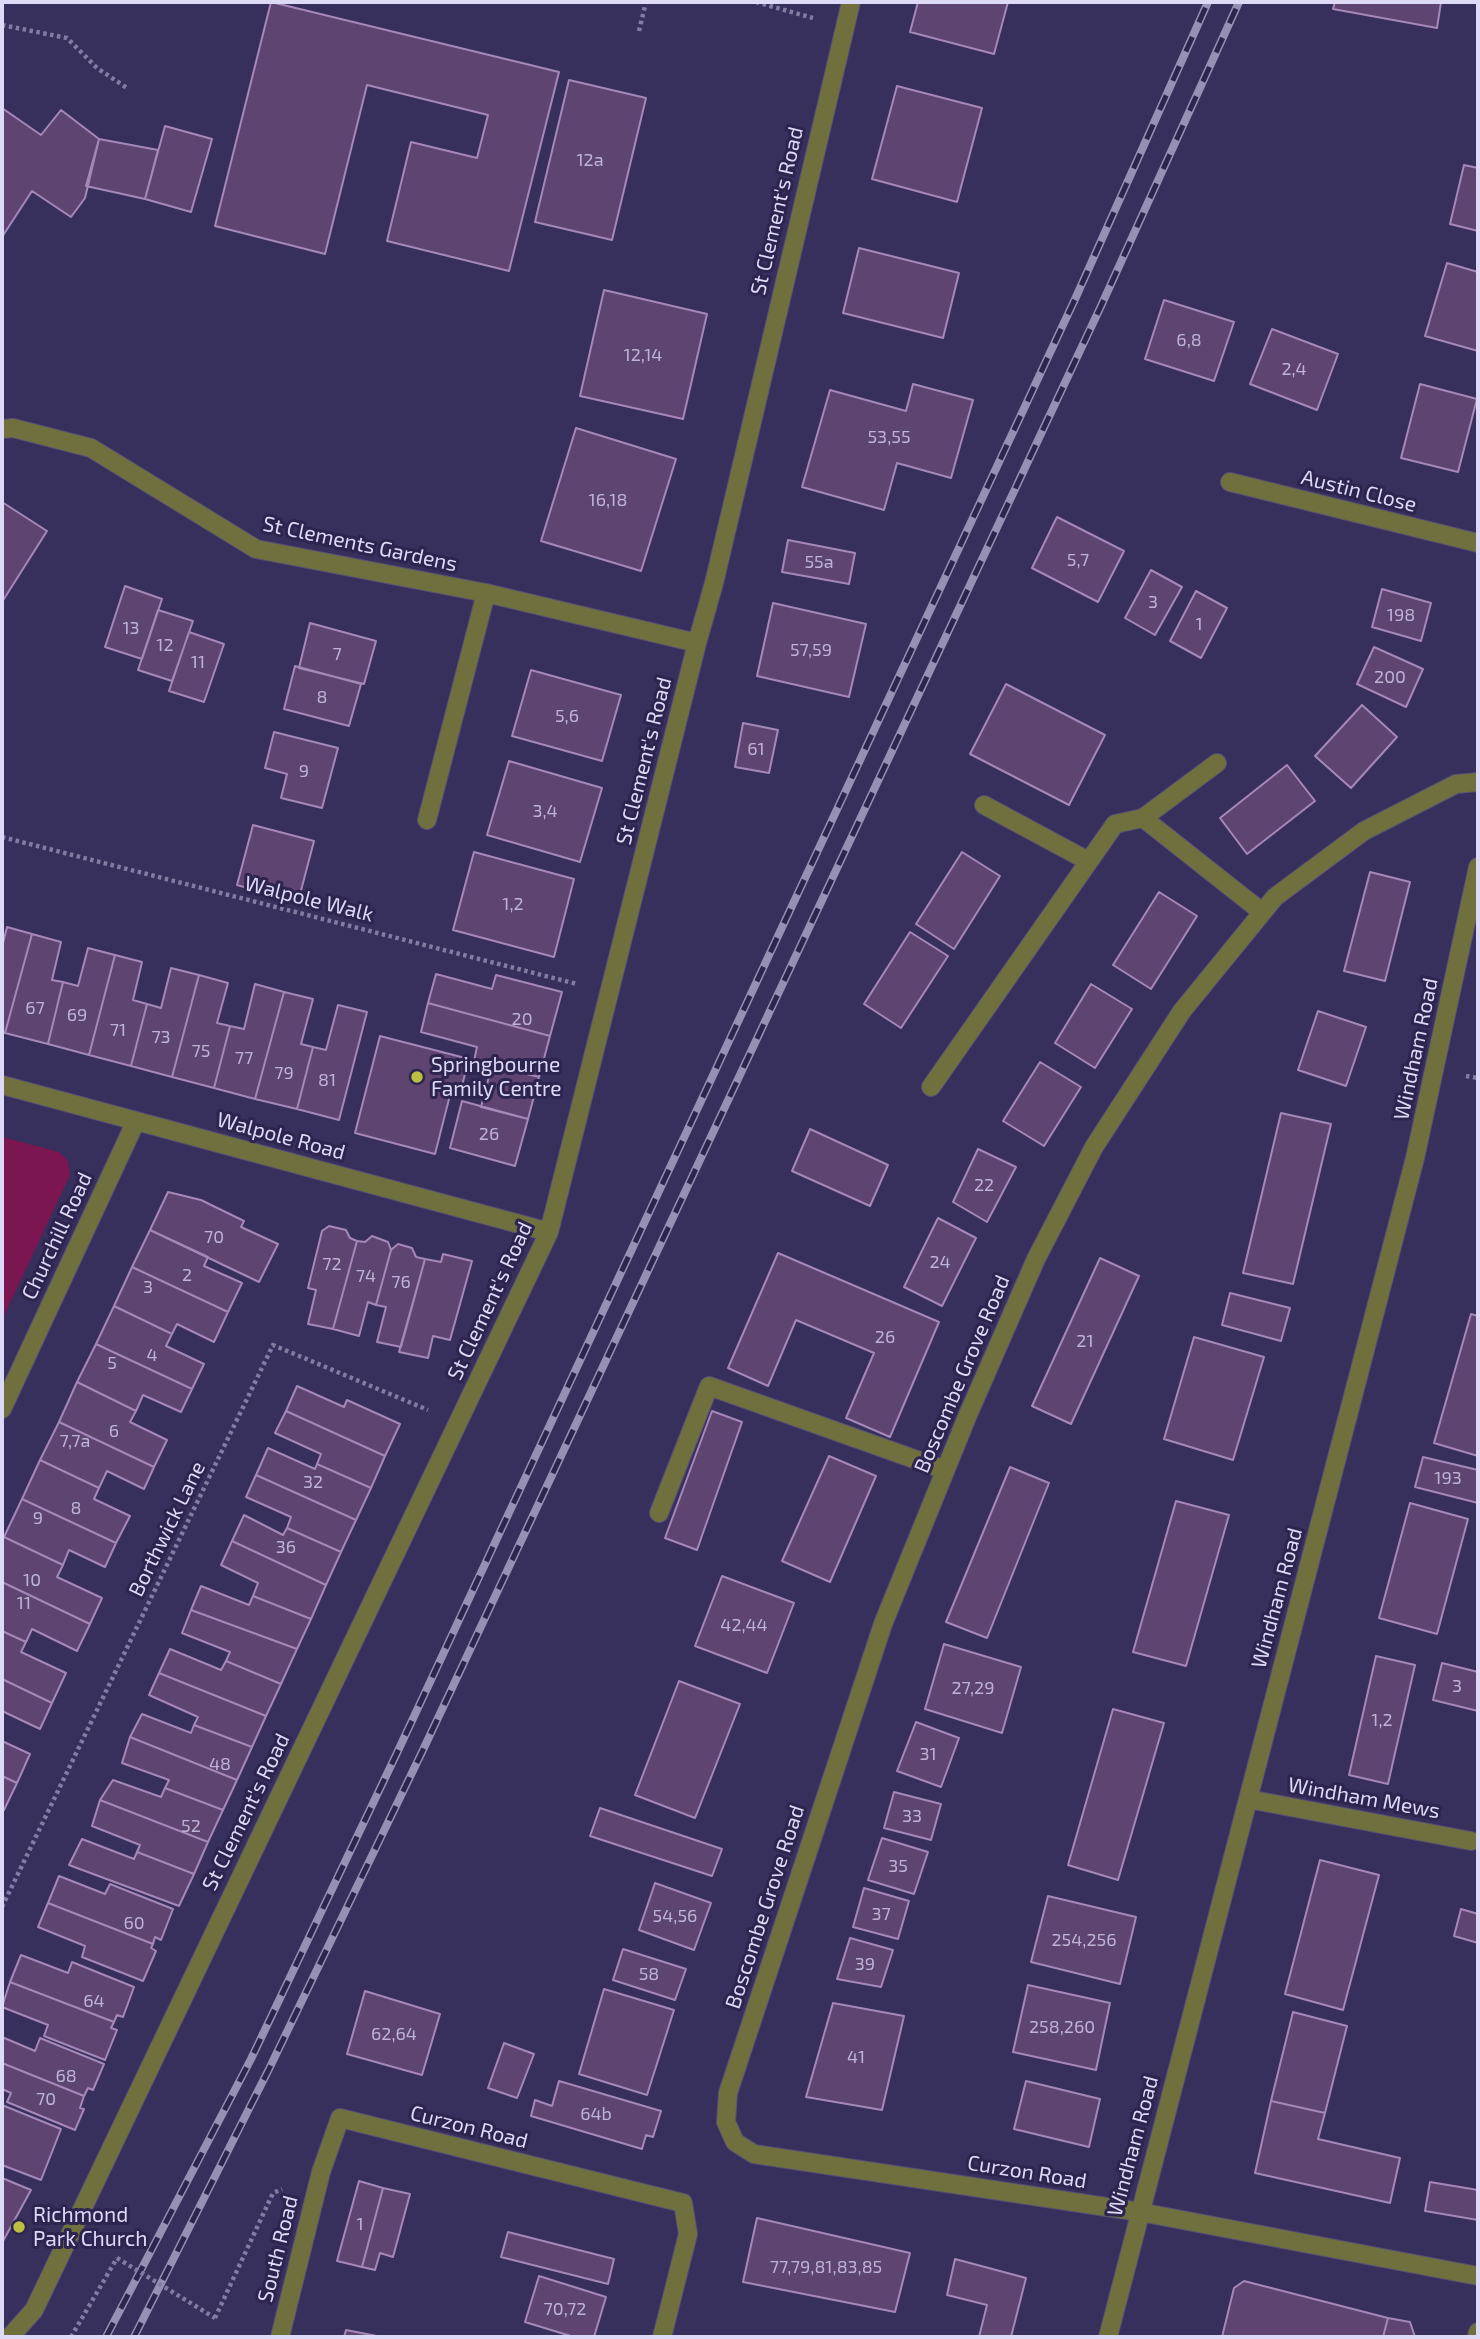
<!DOCTYPE html>
<html>
<head>
<meta charset="utf-8">
<style>
	body { margin:0 }
	#map { position:relative; width:1480px; height:2339px; overflow:hidden; background:#372f5c; font-family:"Exo 2",sans-serif }
	canvas { display:block }
	.frame { position:absolute; inset:0; border:4px solid #dddaf7; pointer-events:none }
</style>
</head>
<body>
<div id="map">
<canvas width="1480" height="2339"></canvas>
<div class="frame"></div>
</div>
<script>
const ctx = document.querySelector('canvas').getContext('2d');
ctx.lineJoin = 'round';
function paint(path, color) {
  ctx.fillStyle = color;
  ctx.fill(path, 'evenodd');
}
function shape(rows) {
  const path = new Path2D();
  for (const r of rows) {
    path.moveTo(r[0], r[1]);
    for (let i = 2; i < r.length; i += 2) path.lineTo(r[i], r[i + 1]);
  }
  return path;
}
function stroke(path, color, width, dash) {
  ctx.strokeStyle = color;
  ctx.lineWidth = width;
  ctx.lineCap = dash ? 'butt' : 'round';
  ctx.setLineDash(dash || []);
  ctx.stroke(path);
}
function write(font, color, halo, rows, align = 'center') {
  ctx.font = font + ' "Exo 2",sans-serif';
  ctx.lineWidth = 6;
  ctx.setLineDash([]);
  ctx.textBaseline = 'middle';
  ctx.strokeStyle = halo;
  ctx.fillStyle = color;
  for (const [text, x, y, turn = 0] of rows) {
    ctx.save();
    ctx.translate(x, y);
    ctx.rotate((+turn || 0) * Math.PI / 180);
    ctx.textAlign = isNaN(turn) ? turn : align;
    if (halo) ctx.strokeText(text, 0, 0);
    ctx.fillText(text, 0, 0);
    ctx.restore();
  }
}
const green = shape([
	[2,1137,59,1152,68,1161,70,1175,2,1320]
]);
const building = shape([
	[271,2,559,72,509,271,387,241,411,142,477,158,488,115,367,85,325,254,215,226,271,2],
	[918,2,1008,2,994,54,910,32,918,2],
	[1335,2,1441,2,1437,28,1333,9,1335,2],
	[569,80,646,98,612,240,535,222,569,80],
	[897,86,982,108,957,202,872,179,897,86],
	[2,108,41,135,61,110,99,139,85,198,71,217,32,191,2,237,2,108],
	[165,126,212,139,191,212,145,199,165,126],
	[99,139,158,150,145,199,86,186,99,139],
	[1464,165,1478,168,1478,231,1450,224,1464,165],
	[859,248,959,273,943,338,843,313,859,248],
	[1447,263,1478,272,1478,351,1425,336,1447,263],
	[604,290,707,314,683,419,580,396,604,290],
	[1164,300,1234,322,1214,381,1145,359,1164,300],
	[1272,329,1338,354,1317,410,1250,384,1272,329],
	[913,384,973,400,951,478,897,463,884,510,802,487,830,390,906,411,913,384],
	[1420,384,1477,399,1458,472,1401,458,1420,384],
	[576,428,676,459,641,571,541,541,576,428],
	[2,502,47,531,2,602,2,502],
	[1057,517,1124,551,1098,602,1032,568,1057,517],
	[788,540,855,553,849,584,782,572,788,540],
	[1151,570,1182,587,1155,635,1125,618,1151,570],
	[125,586,162,599,142,659,105,647,125,586],
	[1382,589,1431,603,1421,641,1372,627,1382,589],
	[1196,591,1227,608,1201,658,1170,641,1196,591],
	[773,603,866,624,849,697,757,676,773,603],
	[158,610,193,621,172,681,138,670,158,610],
	[310,623,376,641,364,684,299,668,310,623],
	[189,632,224,644,204,702,169,691,189,632],
	[1374,647,1423,669,1406,707,1357,684,1374,647],
	[295,666,361,684,349,726,284,709,295,666],
	[531,670,621,695,602,761,512,736,531,670],
	[1006,684,1105,735,1069,805,970,754,1006,684],
	[1362,705,1397,737,1351,788,1315,756,1362,705],
	[743,723,778,730,769,773,735,767,743,723],
	[274,732,338,748,322,808,281,798,287,774,265,768,274,732],
	[509,761,602,788,580,862,487,835,509,761],
	[1287,765,1315,801,1247,854,1220,818,1287,765],
	[253,825,314,841,298,902,237,885,253,825],
	[474,852,574,879,554,957,453,930,474,852],
	[962,852,1000,876,954,949,916,924,962,852],
	[1370,872,1410,882,1385,981,1344,971,1370,872],
	[1159,892,1197,916,1151,989,1113,965,1159,892],
	[7,927,32,934,5,1033,2,1032,2,947,7,927],
	[910,932,948,956,901,1028,864,1004,910,932],
	[32,934,61,942,52,980,63,982,48,1044,5,1033,32,934],
	[88,948,115,955,89,1055,48,1044,63,982,78,986,88,948],
	[115,955,142,962,133,1000,147,1004,131,1066,89,1055,115,955],
	[171,968,199,975,172,1077,131,1066,147,1004,161,1008,171,968],
	[436,974,492,989,496,975,562,992,550,1036,428,1003,436,974],
	[199,975,228,983,217,1023,230,1026,214,1088,172,1077,199,975],
	[255,984,284,992,255,1099,214,1088,230,1026,244,1029,255,984],
	[1091,984,1132,1009,1095,1068,1055,1043,1091,984],
	[284,992,313,999,301,1044,313,1047,297,1109,255,1099,284,992],
	[428,1003,550,1036,539,1077,474,1061,477,1047,421,1032,428,1003],
	[338,1005,367,1012,339,1120,297,1109,313,1047,326,1050,338,1005],
	[1318,1011,1366,1027,1346,1086,1298,1070,1318,1011],
	[380,1036,469,1059,459,1097,450,1095,435,1154,355,1133,380,1036],
	[1040,1062,1081,1087,1044,1146,1003,1121,1040,1062],
	[492,1065,539,1077,528,1119,481,1107,492,1065],
	[462,1101,528,1119,515,1166,450,1148,462,1101],
	[1281,1113,1331,1124,1293,1284,1243,1273,1281,1113],
	[810,1129,888,1165,870,1206,792,1171,810,1129],
	[978,1149,1016,1167,987,1222,953,1202,978,1149],
	[168,1192,201,1200,244,1221,241,1227,278,1244,259,1282,150,1230,168,1192],
	[938,1218,976,1238,942,1306,904,1287,938,1218],
	[329,1226,346,1230,350,1238,357,1241,333,1329,308,1324,316,1290,308,1288,322,1231,329,1226],
	[150,1230,208,1257,204,1266,242,1283,228,1312,132,1267,150,1230],
	[372,1236,388,1242,391,1250,376,1305,368,1302,359,1336,333,1329,357,1241,365,1242,372,1236],
	[398,1244,412,1248,416,1257,425,1259,401,1347,377,1342,386,1307,376,1305,391,1250,398,1244],
	[778,1253,939,1322,890,1437,846,1418,874,1353,796,1320,768,1386,728,1368,778,1253],
	[443,1254,472,1261,450,1340,433,1336,428,1358,399,1352,425,1259,441,1262,443,1254],
	[1100,1258,1139,1276,1071,1424,1032,1406,1100,1258],
	[132,1267,228,1312,214,1342,177,1324,172,1334,114,1306,132,1267],
	[1230,1293,1290,1308,1281,1341,1222,1325,1230,1293],
	[114,1306,172,1334,166,1346,204,1364,192,1389,96,1344,114,1306],
	[1471,1314,1478,1316,1478,1456,1434,1443,1471,1314],
	[1194,1337,1264,1357,1233,1460,1164,1439,1194,1337],
	[96,1344,192,1389,181,1412,143,1395,136,1411,77,1382,96,1344],
	[77,1382,136,1411,130,1422,167,1440,154,1467,59,1422,77,1382],
	[297,1386,344,1407,347,1400,400,1424,385,1456,286,1411,297,1386],
	[286,1411,385,1456,371,1488,317,1464,321,1454,275,1433,286,1411],
	[712,1411,742,1422,697,1550,665,1538,712,1411],
	[59,1422,154,1467,144,1489,107,1471,99,1488,40,1460,59,1422],
	[268,1448,315,1469,317,1464,371,1488,356,1520,256,1475,268,1448],
	[829,1456,876,1476,830,1582,782,1561,829,1456],
	[1423,1457,1478,1470,1478,1503,1415,1487,1423,1457],
	[40,1460,99,1488,94,1499,130,1516,116,1543,22,1499,40,1460],
	[1010,1467,1049,1483,987,1638,946,1622,1010,1467],
	[256,1475,356,1520,341,1552,287,1528,291,1517,246,1497,256,1475],
	[22,1499,116,1543,105,1567,69,1550,63,1565,4,1537,22,1499],
	[1176,1501,1229,1515,1186,1666,1133,1652,1176,1501],
	[1410,1503,1468,1519,1437,1634,1379,1618,1410,1503],
	[244,1515,283,1535,287,1528,341,1552,326,1585,232,1541,244,1515],
	[4,1537,63,1565,57,1577,102,1598,90,1624,2,1582,2,1542,4,1537],
	[232,1541,326,1585,311,1619,253,1596,258,1583,221,1565,232,1541],
	[722,1576,794,1603,767,1673,695,1646,722,1576],
	[2,1582,90,1624,77,1651,32,1629,26,1642,2,1631,2,1582],
	[201,1586,249,1605,253,1596,311,1619,297,1649,191,1610,201,1586],
	[191,1610,297,1649,281,1684,226,1661,230,1652,182,1633,191,1610],
	[2,1631,26,1642,21,1652,66,1673,52,1703,2,1679,2,1631],
	[944,1644,1021,1667,1002,1733,925,1709,944,1644],
	[170,1649,221,1670,226,1661,281,1684,266,1716,159,1673,170,1649],
	[1376,1656,1415,1665,1388,1784,1349,1775,1376,1656],
	[1442,1663,1478,1672,1478,1711,1433,1700,1442,1663],
	[159,1673,266,1716,252,1747,194,1725,198,1717,149,1695,159,1673],
	[2,1679,52,1703,40,1729,2,1711,2,1679],
	[679,1681,740,1704,695,1818,635,1795,679,1681],
	[1113,1709,1164,1723,1118,1880,1068,1865,1113,1709],
	[142,1714,191,1733,194,1725,252,1747,237,1780,130,1737,142,1714],
	[916,1722,959,1738,941,1787,897,1771,916,1722],
	[130,1737,237,1780,223,1810,165,1788,169,1780,122,1763,130,1737],
	[2,1741,30,1754,17,1783,2,1776,2,1741],
	[2,1776,17,1783,4,1810,2,1809,2,1776],
	[113,1780,161,1797,165,1788,223,1810,208,1842,100,1800,113,1780],
	[894,1792,941,1804,931,1840,884,1828,894,1792],
	[100,1800,208,1842,194,1874,137,1852,140,1845,92,1826,100,1800],
	[600,1808,722,1849,712,1876,590,1836,600,1808],
	[882,1838,928,1852,914,1894,868,1880,882,1838],
	[82,1839,134,1859,137,1852,194,1874,179,1906,69,1865,82,1839],
	[1320,1860,1379,1875,1343,2010,1285,1994,1320,1860],
	[59,1876,105,1894,110,1884,173,1909,161,1940,155,1937,153,1944,48,1903,59,1876],
	[655,1883,711,1903,694,1950,639,1930,655,1883],
	[864,1888,909,1901,898,1939,853,1927,864,1888],
	[1048,1896,1136,1917,1120,1984,1031,1962,1048,1896],
	[48,1903,153,1944,151,1948,156,1951,143,1981,82,1957,85,1946,38,1927,48,1903],
	[1461,1909,1478,1914,1478,1943,1454,1936,1461,1909],
	[850,1938,893,1950,881,1987,837,1979,850,1938],
	[623,1949,686,1969,675,2000,613,1980,623,1949],
	[21,1955,68,1973,72,1962,134,1987,123,2017,117,2015,114,2022,10,1982,21,1955],
	[10,1982,114,2022,111,2028,117,2030,105,2060,44,2036,48,2025,2,2007,10,1982],
	[1028,1985,1110,2003,1096,2070,1013,2052,1028,1985],
	[604,1989,674,2010,647,2095,579,2074,604,1989],
	[365,1991,440,2014,422,2075,347,2054,365,1991],
	[833,2003,904,2016,882,2110,806,2097,833,2003],
	[1293,2012,1347,2026,1325,2113,1271,2101,1293,2012],
	[2,2037,35,2051,40,2038,104,2064,93,2090,88,2088,84,2096,2,2063,2,2037],
	[504,2043,534,2054,517,2098,488,2088,504,2043],
	[2,2063,84,2096,80,2108,84,2109,75,2130,7,2102,11,2093,2,2089,2,2063],
	[559,2081,661,2111,653,2137,646,2135,642,2149,531,2116,535,2100,552,2106,559,2081],
	[1026,2081,1100,2099,1089,2147,1014,2129,1026,2081],
	[1271,2101,1325,2113,1318,2139,1400,2158,1390,2203,1255,2173,1271,2101],
	[2,2105,61,2129,41,2180,2,2165,2,2105],
	[2,2178,31,2190,2,2243,2,2178],
	[359,2181,383,2188,362,2267,337,2261,359,2181],
	[1430,2182,1478,2190,1478,2220,1425,2211,1430,2182],
	[383,2188,410,2194,393,2257,380,2253,375,2270,362,2267,383,2188],
	[757,2218,910,2253,895,2312,743,2282,757,2218],
	[508,2232,614,2259,608,2284,501,2257,508,2232],
	[955,2259,1026,2278,1011,2337,979,2337,987,2305,947,2295,955,2259],
	[539,2276,606,2297,594,2337,574,2337,525,2322,539,2276],
	[1244,2281,1388,2318,1383,2337,1222,2337,1234,2288,1244,2281],
	[1388,2318,1410,2322,1415,2337,1383,2337,1388,2318],
	[346,2330,382,2337,344,2337,346,2330]
]);
const path = shape([
	[756,2,813,18],
	[2,25,67,38,97,68,127,88],
	[639,31,646,2],
	[2,837,577,984],
	[1466,1076,1478,1078],
	[2,1907,273,1345,428,1410],
	[215,2318,273,2193,282,2189],
	[71,2337,117,2258]
]);
const minor = shape([
	[2,429,13,428,91,448,256,549,486,593,697,643],
	[1230,482,1478,543],
	[1478,782,1456,784,1364,831,1275,897,1182,1011,1094,1147,1036,1259,967,1417,883,1624,728,2093,726,2122,735,2142,754,2154,1140,2212,1478,2276],
	[984,805,1088,861],
	[1143,818,1217,763],
	[427,820,486,593],
	[2,1085,549,1232],
	[931,1087,1115,824,1143,818,1262,912],
	[2,1409,136,1121],
	[659,1513,709,1386,945,1470],
	[1248,1799,1471,1841],
	[10,2337,34,2310,549,1232,697,643,714,583,851,2],
	[280,2337,321,2172,340,2118,683,2203,688,2234,662,2337],
	[1108,2337,1415,1158,1478,867],
	[1477,2337,1478,2332]
]);
const rail = shape([
	[106,2337,251,2059,396,1755,1076,297,1208,2],
	[134,2337,269,2069,422,1752,1101,306,1239,2]
]);
const pathBridge = shape([
	[117,2258,215,2318]
]);
const markers = [
	[417,1077,7,"#bdbf43"],
	[19,2227,7,"#bdbf43"]
];
const numberNames = [
	["12a",590,160],
	["6,8",1189,340],
	["12,14",643,355],
	["2,4",1294,369],
	["53,55",889,437],
	["16,18",608,500],
	["5,7",1078,560],
	["55a",819,562],
	["3",1153,602],
	["198",1401,615],
	["1",1199,624],
	["13",131,628],
	["12",165,645],
	["57,59",811,650],
	["7",337,654],
	["11",198,662],
	["200",1390,677],
	["8",322,697],
	["5,6",567,716],
	["61",756,749],
	["9",304,771],
	["3,4",545,811],
	["1,2",513,904],
	["67",35,1008],
	["69",77,1015],
	["20",522,1019],
	["71",118,1030],
	["73",161,1037],
	["75",201,1051],
	["77",244,1058],
	["79",284,1073],
	["81",327,1080],
	["26",489,1134],
	["22",984,1185],
	["70",214,1237],
	["24",940,1262],
	["72",332,1264],
	["2",187,1275],
	["74",366,1276],
	["76",401,1282],
	["3",148,1287],
	["26",885,1337],
	["21",1085,1341],
	["4",152,1355],
	["5",112,1363],
	["6",114,1431],
	["7,7a",75,1441],
	["193",1448,1478],
	["32",313,1482],
	["8",76,1508],
	["9",38,1518],
	["36",286,1547],
	["10",32,1580],
	["11",24,1603],
	["42,44",744,1625],
	["3",1457,1686],
	["27,29",973,1688],
	["1,2",1382,1720],
	["31",928,1754],
	["48",220,1764],
	["33",912,1816],
	["52",191,1826],
	["35",898,1866],
	["37",881,1914],
	["54,56",675,1916],
	["60",134,1923],
	["254,256",1084,1940],
	["39",865,1964],
	["58",649,1974],
	["64",94,2001],
	["258,260",1062,2027],
	["62,64",394,2034],
	["41",856,2057],
	["68",66,2076],
	["70",46,2099],
	["64b",596,2114],
	["1",360,2224],
	["77,79,81,83,85",826,2267],
	["70,72",565,2309]
];
const streetNames = [
	["St Clement's Road",777,211,-77],
	["Austin Close",1359,491,14],
	["St Clements Gardens",360,544,12],
	["St Clement's Road",644,761,-76],
	["Walpole Walk",309,899,14],
	["Windham Road",1416,1049,-78],
	["Walpole Road",281,1136,15],
	["Churchill Road",57,1236,-65],
	["St Clement's Road",490,1301,-65],
	["Boscombe Grove Road",962,1374,-67],
	["Borthwick Lane",167,1529,-64],
	["Windham Road",1277,1598,-75],
	["Windham Mews",1364,1798,10],
	["St Clement's Road",246,1812,-64],
	["Boscombe Grove Road",765,1907,-72],
	["Curzon Road",469,2127,14],
	["Windham Road",1133,2146,-75],
	["Curzon Road",1027,2172,9],
	["South Road",278,2249,-76]
];
const poiNames = [
	["Springbourne",431,1065],
	["Family Centre",431,1089],
	["Richmond",33,2215],
	["Park Church",33,2239]
];
paint(green, '#7b1651');
paint(building, '#5e4470');
stroke(building, '#a588b9', 2);
stroke(minor, '#554e78', 20);
stroke(path, '#827ca2', 4.5, [3.5, 3.5]);
stroke(minor, '#6f703e', 18);
stroke(rail, '#9590b4', 8);
stroke(rail, '#2e2450', 5, [16]);
stroke(pathBridge, '#827ca2', 4.5, [3.5, 3.5]);
for (const [x, y, r, color] of markers) {
  const dot = new Path2D();
  dot.arc(x, y, r, 0, 2 * Math.PI);
  ctx.fillStyle = color;
  ctx.fill(dot);
  stroke(dot, '#2e2450', 2.5);
}
write('18px', '#bdb4d5', null, numberNames);
write('21px', '#dddaf7', '#2e2450', streetNames);
write('21px', '#dddaf7', '#2e2450', poiNames, 'left');
</script>
</body>
</html>
